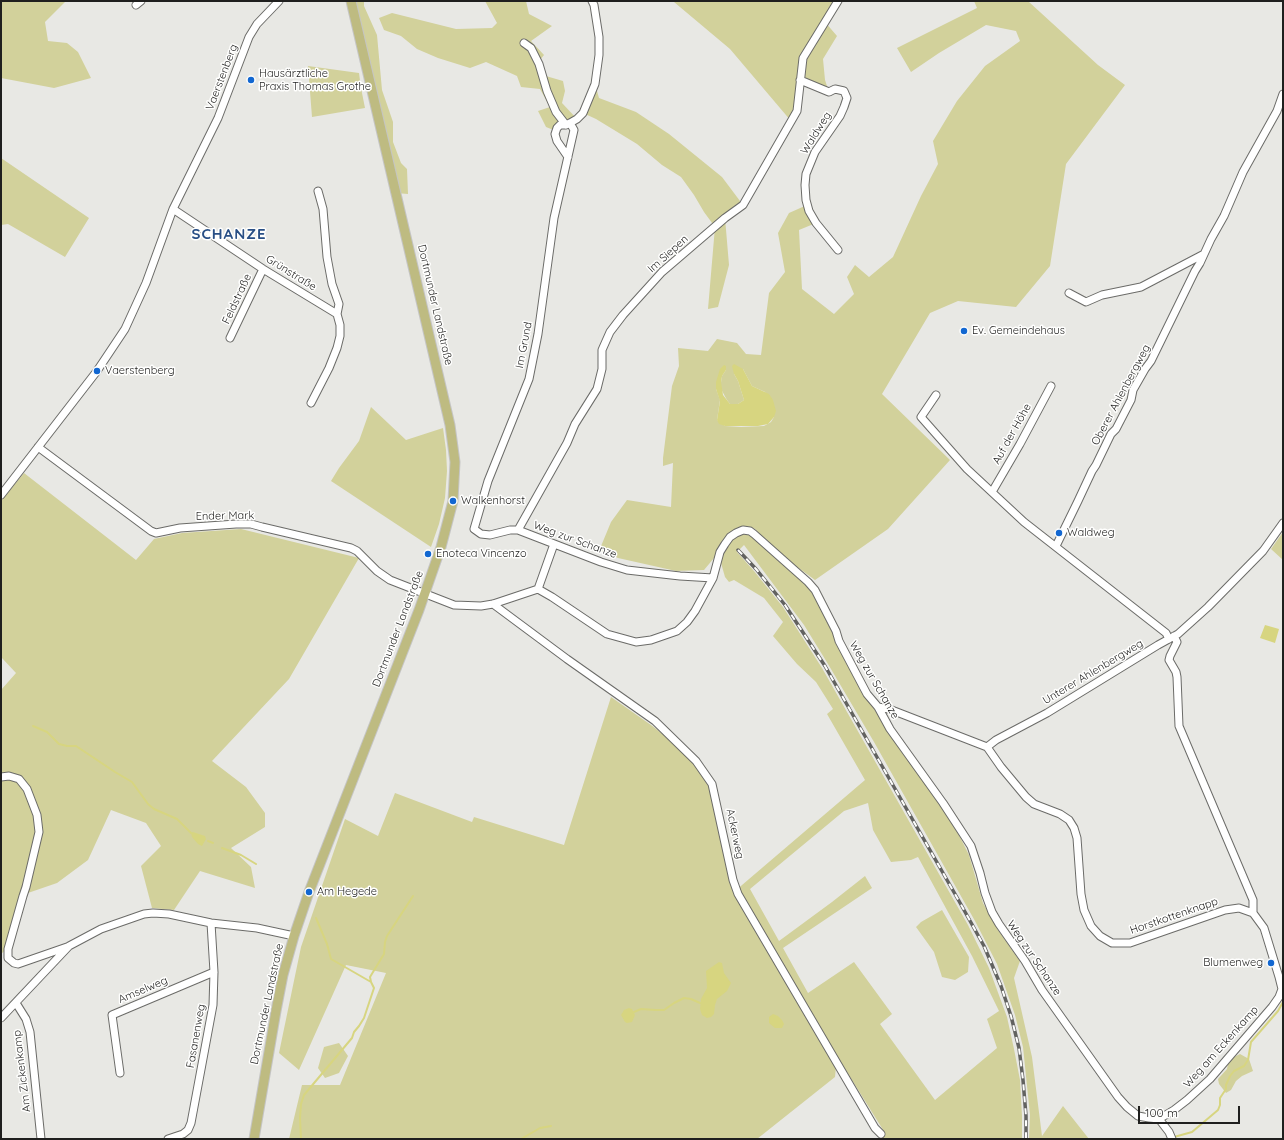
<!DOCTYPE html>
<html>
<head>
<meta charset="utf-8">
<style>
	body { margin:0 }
	#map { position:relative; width:1284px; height:1140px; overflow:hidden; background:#e8e8e4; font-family:Quicksand,sans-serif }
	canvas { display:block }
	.frame { position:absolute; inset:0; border:2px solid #1f1f1e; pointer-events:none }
	.scale { position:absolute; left:1138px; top:1106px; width:102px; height:18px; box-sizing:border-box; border:2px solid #1f1f1e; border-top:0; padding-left:5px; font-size:12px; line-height:14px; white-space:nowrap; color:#1f1f1e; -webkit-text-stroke:3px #fffffe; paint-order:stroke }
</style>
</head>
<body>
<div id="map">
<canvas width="1284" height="1140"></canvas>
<div class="frame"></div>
<div class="scale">100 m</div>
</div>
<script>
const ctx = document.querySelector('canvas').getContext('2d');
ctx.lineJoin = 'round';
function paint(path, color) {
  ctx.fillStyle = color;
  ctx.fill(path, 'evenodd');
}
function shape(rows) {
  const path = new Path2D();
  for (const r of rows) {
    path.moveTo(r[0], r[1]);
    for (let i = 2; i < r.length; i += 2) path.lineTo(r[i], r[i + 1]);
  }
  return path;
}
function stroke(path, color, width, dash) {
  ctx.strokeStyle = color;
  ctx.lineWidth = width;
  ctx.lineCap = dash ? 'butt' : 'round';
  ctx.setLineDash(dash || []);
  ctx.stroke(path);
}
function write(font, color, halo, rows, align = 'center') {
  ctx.font = font + ' Quicksand,sans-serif';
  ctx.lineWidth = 3;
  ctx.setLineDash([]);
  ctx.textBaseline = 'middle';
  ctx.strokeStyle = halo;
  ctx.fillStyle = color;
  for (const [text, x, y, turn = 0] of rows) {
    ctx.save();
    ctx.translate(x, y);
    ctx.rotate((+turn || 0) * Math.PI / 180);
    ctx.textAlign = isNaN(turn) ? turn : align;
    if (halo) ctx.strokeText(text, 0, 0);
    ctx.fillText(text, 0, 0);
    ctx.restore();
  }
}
const green = shape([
	[1,1,66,1,45,22,48,41,67,43,78,52,91,78,54,88,1,78],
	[356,1,364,1,364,6,377,35,382,90,393,122,393,142,401,163,407,169,408,194,396,193,352,6],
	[485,1,526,1,529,14,552,26,531,41,544,55,536,65,539,74,563,81,565,91,562,103,577,119,556,131,546,127,538,111,550,107,540,89,521,87,517,76,486,62,470,68,438,58,417,49,401,36,384,30,379,18,392,13,456,29,492,28,497,23],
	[675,1,838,1,825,22,837,36,823,59,825,80,829,92,800,80,791,121,730,49,674,2],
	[974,1,1030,1,1029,2,1098,65,1125,85,1066,164,1050,266,1016,307,958,301,930,313,882,394,950,460,888,529,815,580,789,561,767,542,755,529,747,526,740,527,731,532,721,543,714,558,704,570,676,571,618,558,599,551,611,522,627,500,671,507,673,463,663,466,663,458,672,386,679,366,678,348,708,351,717,339,737,343,746,354,761,355,769,293,785,272,778,233,789,213,807,205,816,223,799,230,802,289,834,314,854,294,847,277,855,265,869,277,893,257,921,196,938,164,933,141,957,101,985,66,1020,41,1016,31,986,25,939,53,911,72,897,48,977,8],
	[726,366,726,370,722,376,721,382,721,389,727,400,730,404,738,404,744,400,738,381,734,374,743,369,752,386,765,392,774,417,771,422,764,426,741,427,725,426,717,420,720,400,716,389],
	[308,66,359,73,361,88,365,108,312,117],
	[595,84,599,98,636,112,669,134,722,177,743,205,725,218,729,265,718,307,708,309,715,227,704,212,694,195,681,177,662,165,637,144,596,119,583,113],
	[1,158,89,218,65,257,8,224,1,225],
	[371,407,406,440,443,428,446,450,447,471,445,498,439,524,431,547,331,481,339,468,359,441],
	[24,473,136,560,154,539,182,533,241,529,359,558,289,679,212,761,246,787,265,813,265,827,231,848,251,867,255,888,200,871,174,910,152,908,141,866,161,846,146,823,111,810,88,860,57,883,25,894,9,947,1,954,1,690,16,673,1,657,1,501],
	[1283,532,1283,560,1271,549],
	[743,533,749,533,807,585,813,594,833,634,835,642,862,693,871,704,901,751,936,799,959,835,969,855,983,903,998,930,1020,961,1014,978,1032,1057,1042,1136,1063,1106,1089,1139,1029,1139,1030,1115,1023,1047,1015,1015,997,964,975,921,874,742,828,664,804,625,744,545,737,552,754,571,783,607,822,668,968,925,989,968,1007,1017,1014,1049,1020,1080,1022,1116,1022,1139,881,1139,885,1133,837,1056,835,1077,757,1139,289,1139,302,1085,340,1085,386,973,346,965,299,1070,279,1053,301,947,345,819,378,836,395,793,472,822,474,817,564,845,611,697,651,725,678,746,690,758,707,781,711,791,735,891,865,780,827,714,833,709,816,682,797,664,773,636,783,622,764,598,734,580,729,582,725,577,721,563,723,554,732,540],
	[868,803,873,830,891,862,911,860,918,857,972,956,999,1011,987,1019,997,1048,935,1100,880,1024,892,1014,854,962,808,993,783,948,872,888,865,876,832,902,779,941,750,889,844,811],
	[942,910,969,957,968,972,955,980,942,977,934,952,916,927,921,922],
	[339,1043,348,1056,339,1073,325,1078,318,1068,324,1047],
	[1240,1054,1249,1059,1253,1071,1242,1076,1236,1081,1231,1090,1226,1093,1219,1084,1218,1079,1227,1069,1228,1064,1234,1057]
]);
const water = shape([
	[734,364,743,369,752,386,769,394,773,400,776,411,774,417,768,424,758,426,725,426,719,424,717,420,720,401,716,389,716,382,720,369,724,365,726,366,726,370,722,376,721,382,723,395,730,404,738,404,744,400,738,381,734,374,732,366],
	[1265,625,1279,629,1275,643,1260,638],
	[193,832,205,836,206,839,202,846,198,844,192,837,191,833],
	[719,962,722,963,724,973,731,983,727,991,717,999,715,1005,714,1014,711,1017,707,1018,702,1015,700,1009,701,999,707,988,706,971],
	[629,1008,632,1009,635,1015,632,1022,627,1023,625,1022,621,1015,624,1010],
	[773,1014,778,1016,782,1020,784,1024,782,1028,775,1028,769,1023,769,1017]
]);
const stream = shape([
	[33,726,47,732,59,744,67,746,76,746,115,772,132,782,148,804,154,809,177,819,191,833],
	[208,841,213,843],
	[222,848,241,855,256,864],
	[371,982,370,977,384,954,385,942,387,936,413,896],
	[634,1012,641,1009,656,1010,664,1010,674,1003,684,998,691,999,700,1003],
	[1174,1137,1192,1132,1218,1110,1220,1105,1220,1098,1226,1089,1226,1085,1230,1076,1234,1071,1244,1066,1248,1060,1251,1042,1278,1011,1283,1002],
	[301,1139,300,1118,301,1104,304,1095,352,1038,354,1032,359,1026,364,1018,374,988,371,982,331,959,327,944,316,918],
	[521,1139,540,1128,551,1126]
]);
const minor = shape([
	[136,5,141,1],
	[524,43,531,48,539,64,547,91,556,112,566,125],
	[800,80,829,92,835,89,844,91,847,98,844,107,840,116,815,152,806,174,805,185,806,200,809,211,816,223,838,250],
	[570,123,574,130,554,218,538,334,529,379,488,481,474,529,481,534,490,535,510,530,518,530,601,562,627,570,680,576,713,578,720,552,725,544,730,537,736,533,743,530,750,531,754,534,808,582,815,590,836,631,839,641,867,694,878,707,890,729,943,803,971,846,980,873,985,893,992,912,999,924,1025,961,1042,990,1118,1097,1127,1107,1138,1116,1149,1118,1159,1119],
	[568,157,557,141,555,134,557,128,560,125,566,125,570,123,577,119,583,113,595,84,599,55,599,37,594,5,592,1],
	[318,191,323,209,327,257,332,284,339,304,337,314],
	[173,209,263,269,337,314,340,325,340,336,337,348,329,368,311,403],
	[1069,293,1086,302,1102,295,1141,287,1204,254],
	[230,338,263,269],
	[936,395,921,417,967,469,1024,522,1166,633,1169,639],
	[38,447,151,531,156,533,180,528,236,524,251,524,262,527,351,548,357,551,377,571,390,580,454,605,481,606,493,604,538,589,552,597,607,634,636,642,651,640,677,631,687,622,695,611,713,578],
	[992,492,1020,444,1051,386],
	[1,495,97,371,125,329,146,283,173,209,218,118,249,37,257,24,279,1],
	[518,530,567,443,575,424,597,389,602,369,602,350,610,332,623,315,662,272,725,218,743,205,797,111,803,58,838,1],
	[1056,546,1078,501,1092,471,1096,465,1111,434,1116,429,1131,400,1133,390,1145,369,1151,361,1195,271,1200,263,1211,239,1224,216,1243,172,1277,111,1283,94],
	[538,589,554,544],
	[493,604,567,659,655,721,696,761,712,784,733,880,738,894,875,1128,881,1134],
	[878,707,889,709,987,747],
	[987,747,1001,767,1026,797,1034,804,1060,814,1069,820,1074,828,1077,838,1081,894,1084,910,1091,926,1100,936,1112,943,1130,943,1225,910,1239,908,1253,913],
	[987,747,996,740,1047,713,1158,645,1178,634,1208,607,1263,551,1283,523],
	[1,777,9,776,19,779,27,789,37,815,39,832,26,887,23,896,8,949,8,958,14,963,18,964,67,947],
	[16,1003,26,1019,30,1032,41,1139],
	[1,1018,69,946,101,929,144,914,153,913,169,914,211,923,257,928,294,936],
	[120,1073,112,1015,214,972],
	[1159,1119,1174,1110,1187,1100,1210,1079,1272,1007,1279,997,1282,989,1279,977,1264,928,1253,913,1253,900,1179,726,1177,677,1176,672,1169,660,1170,656,1177,642,1174,636],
	[1159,1119,1169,1132,1172,1139],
	[168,1139,183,1134,188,1130,191,1123,213,1005,214,972,211,923]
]);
const major = shape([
	[254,1139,276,1011,283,975,294,936,309,892,419,610,441,547,453,501,455,462,450,425,351,1]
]);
const rail = shape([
	[738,550,756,569,785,605,825,666,959,901,984,946,1001,986,1011,1016,1019,1048,1023,1080,1026,1116,1026,1139]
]);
const markers = [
	[251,80,4,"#1267d1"],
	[964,331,4,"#1267d1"],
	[97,371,4,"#1267d1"],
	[453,501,4,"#1267d1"],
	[1059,533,4,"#1267d1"],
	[428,554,4,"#1267d1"],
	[309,892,4,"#1267d1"],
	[1271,963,4,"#1267d1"]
];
const poiNames = [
	["Hausärztliche",259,74],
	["Praxis Thomas Grothe",259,87],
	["Ev. Gemeindehaus",972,331],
	["Vaerstenberg",105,371],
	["Walkenhorst",461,501],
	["Waldweg",1067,533],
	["Enoteca Vincenzo",436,554],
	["Am Hegede",317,892],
	["Blumenweg",1263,963,"right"]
];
const streetNames = [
	["Vaerstenberg",222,77,-69],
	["Waldweg",816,133,-58],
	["Im Siepen",668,254,-42],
	["Grünstraße",291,273,32],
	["Feldstraße",237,299,-65],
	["Dortmunder Landstraße",435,305,77],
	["Im Grund",524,345,-79],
	["Oberer Ahlenbergweg",1121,395,-62],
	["Auf der Höhe",1012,434,-61],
	["Ender Mark",225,516,-1],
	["Weg zur Schanze",575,540,20],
	["Dortmunder Landstraße",398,629,-69],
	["Unterer Ahlenbergweg",1093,672,-31],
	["Weg zur Schanze",874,680,60],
	["Ackerweg",735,834,78],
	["Horstkottenknapp",1174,916,-19],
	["Weg zur Schanze",1034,958,56],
	["Amselweg",143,990,-23],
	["Dortmunder Landstraße",267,1004,-78],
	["Fasanenweg",196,1036,-80],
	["Weg am Eckenkamp",1221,1047,-48],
	["Am Zickenkamp",22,1071,-97]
];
const districtNames = [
	["SCHANZE",229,234]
];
paint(green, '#d2d19b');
paint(water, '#d7d580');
stroke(stream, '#d7d580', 2);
stroke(minor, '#6b6b68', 9);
stroke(major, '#c5c5c4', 11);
stroke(minor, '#fff', 7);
stroke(major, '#bebb81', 9);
stroke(rail, '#626260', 3.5);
stroke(rail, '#fffffe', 2, [6]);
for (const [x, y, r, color] of markers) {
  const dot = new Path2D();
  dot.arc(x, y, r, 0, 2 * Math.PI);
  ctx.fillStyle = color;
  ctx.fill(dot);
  stroke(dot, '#fffffe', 1.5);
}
write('11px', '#1f1f1e', '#fffffe', poiNames, 'left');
write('11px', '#1f1f1e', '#fffffe', streetNames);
ctx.letterSpacing = '1px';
write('bold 15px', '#294f85', '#fffffe', districtNames);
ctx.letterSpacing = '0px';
</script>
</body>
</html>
